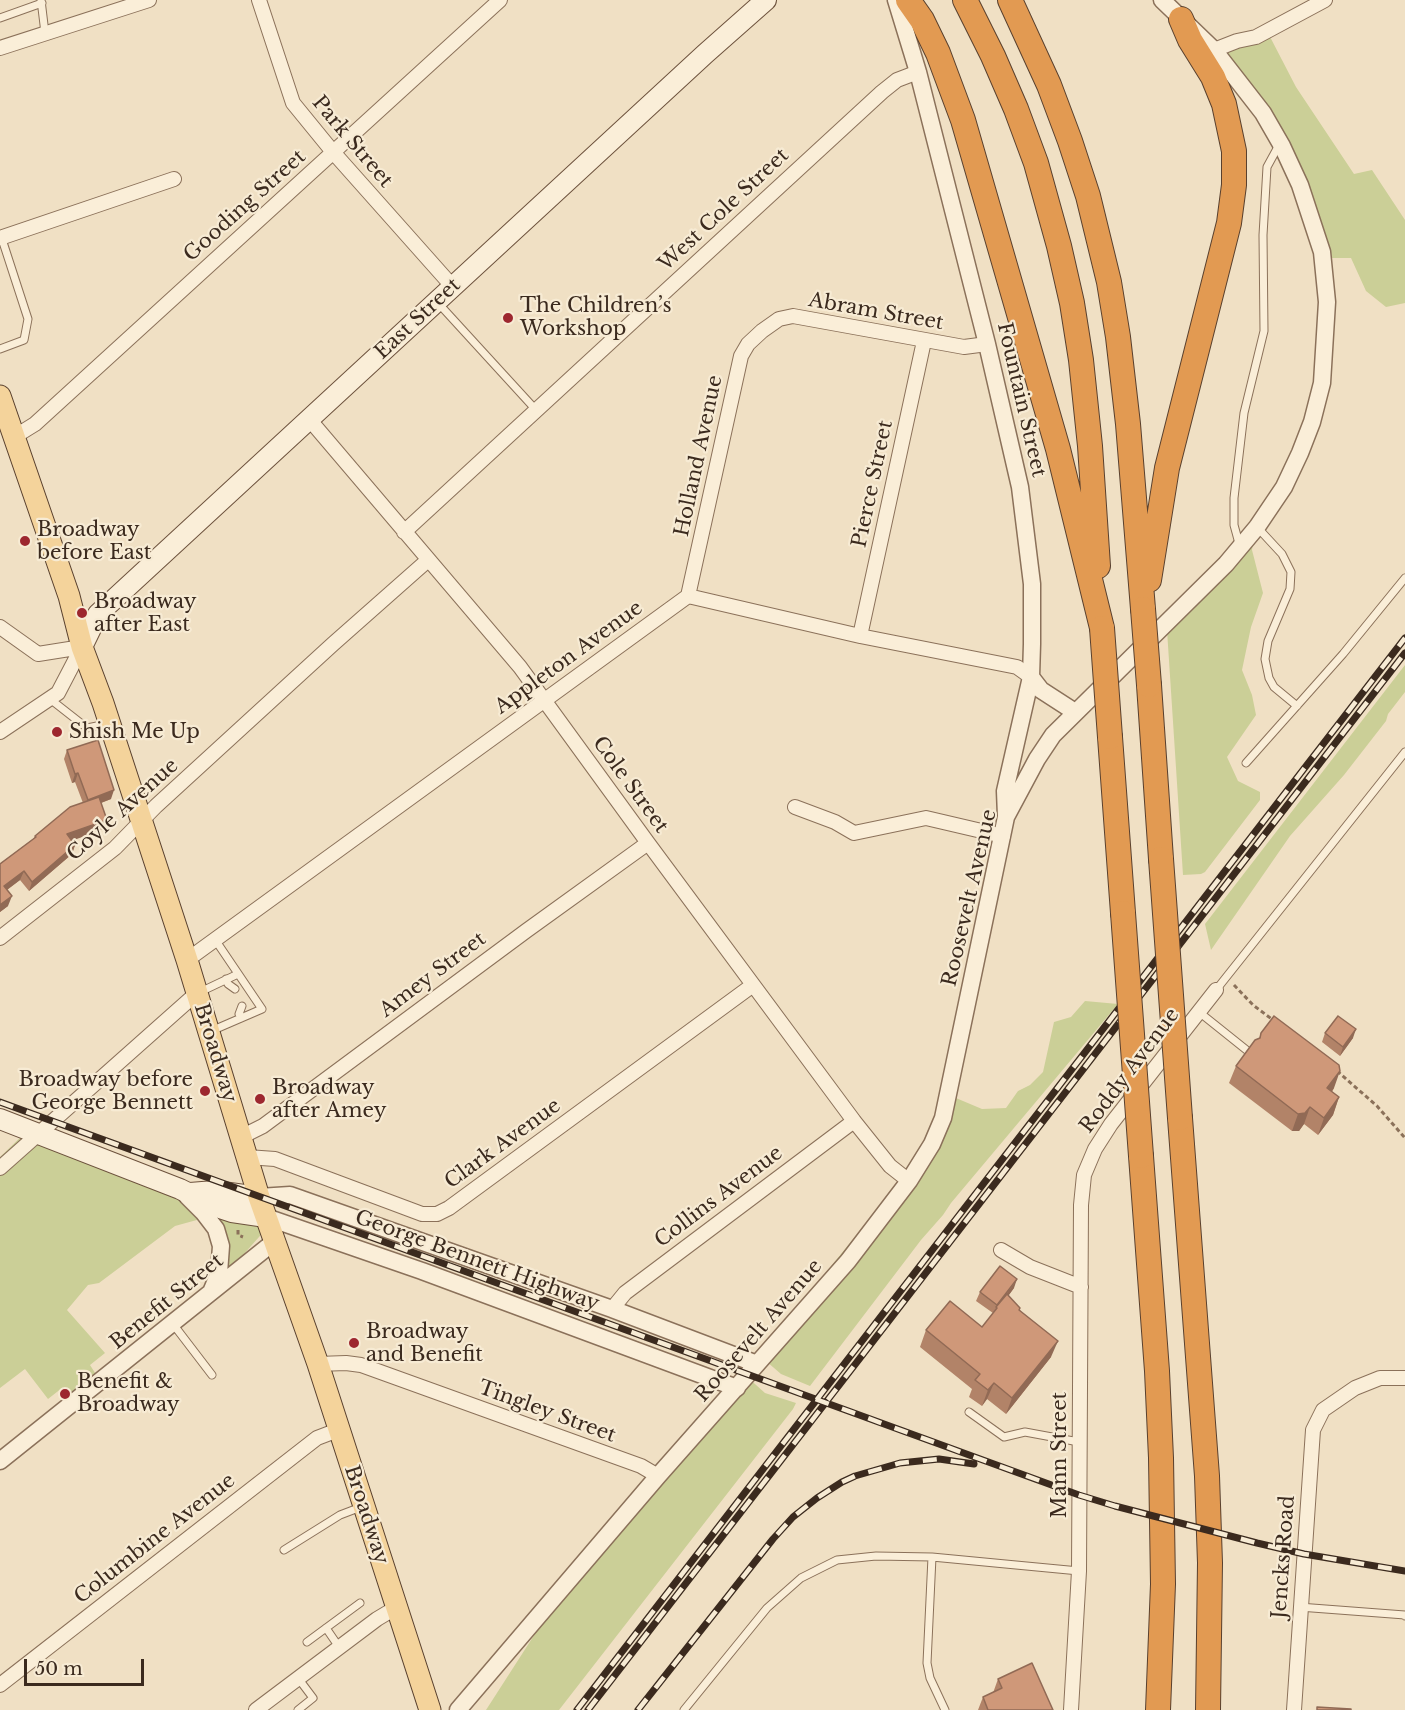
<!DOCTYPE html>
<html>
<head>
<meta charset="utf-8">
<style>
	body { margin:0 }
	#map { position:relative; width:1405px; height:1710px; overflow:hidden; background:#f0e0c4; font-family:"Libre Baskerville",serif }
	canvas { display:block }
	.scale { position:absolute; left:24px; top:1659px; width:120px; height:27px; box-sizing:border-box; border:3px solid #3b2a1e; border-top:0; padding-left:8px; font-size:18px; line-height:21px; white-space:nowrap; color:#3b2a1e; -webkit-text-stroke:4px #f7ebd4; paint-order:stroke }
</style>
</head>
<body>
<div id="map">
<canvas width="1405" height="1710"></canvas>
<div class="scale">50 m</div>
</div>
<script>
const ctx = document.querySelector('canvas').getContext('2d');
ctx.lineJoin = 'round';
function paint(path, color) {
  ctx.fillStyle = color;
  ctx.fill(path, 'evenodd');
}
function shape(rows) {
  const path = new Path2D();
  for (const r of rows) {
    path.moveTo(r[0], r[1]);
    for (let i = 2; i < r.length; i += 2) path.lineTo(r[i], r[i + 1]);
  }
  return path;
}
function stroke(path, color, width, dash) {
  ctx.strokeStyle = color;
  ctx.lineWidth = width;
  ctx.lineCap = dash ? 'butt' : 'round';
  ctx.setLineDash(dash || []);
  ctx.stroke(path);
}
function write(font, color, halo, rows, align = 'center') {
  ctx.font = font + ' "Libre Baskerville",serif';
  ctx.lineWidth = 4.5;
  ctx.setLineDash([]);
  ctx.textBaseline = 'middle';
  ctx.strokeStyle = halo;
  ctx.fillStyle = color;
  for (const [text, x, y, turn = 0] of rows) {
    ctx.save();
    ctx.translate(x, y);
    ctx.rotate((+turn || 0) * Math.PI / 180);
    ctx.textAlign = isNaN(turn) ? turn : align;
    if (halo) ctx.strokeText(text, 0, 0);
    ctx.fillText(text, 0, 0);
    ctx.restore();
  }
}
const green = shape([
	[1267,31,1296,87,1354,174,1372,170,1405,220,1405,303,1386,307,1366,291,1351,258,1317,258,1285,156,1217,46],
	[1257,515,1252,550,1263,593,1251,627,1242,670,1252,695,1256,715,1227,757,1238,781,1260,792,1260,800,1205,872,1201,874,1183,875,1167,630],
	[1405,665,1405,692,1388,714,1386,721,1344,775,1290,836,1211,950,1205,924],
	[1085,1001,1118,1004,951,1203,943,1215,921,1240,810,1386,781,1374,759,1355,901,1180,931,1130,944,1093,982,1109,1006,1108,1018,1091,1030,1085,1043,1072,1054,1022,1071,1017],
	[26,1132,267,1228,219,1282,201,1293,217,1261,204,1218,175,1226,99,1283,88,1285,67,1310,105,1353,90,1365,97,1376,69,1397,62,1388,48,1399,25,1369,0,1388,0,1157],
	[746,1376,765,1393,796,1403,793,1409,559,1710,486,1710,589,1550]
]);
const path = shape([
	[1234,985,1253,1005,1273,1020],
	[1337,1071,1377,1106,1405,1138],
	[238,1230,238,1235,243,1237]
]);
const service = shape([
	[41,0,45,33],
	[0,18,42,3],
	[439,304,536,410],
	[0,349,24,340,28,319,1,236],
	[1257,527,1282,554,1291,572,1290,589,1268,641,1265,659,1269,678,1274,687,1297,706],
	[1240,547,1234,525,1234,498,1244,413,1264,331,1263,235,1267,167,1279,145],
	[50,699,87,728,107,724],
	[1246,763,1343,654,1405,578],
	[226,979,228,984,235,989],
	[1216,990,1405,752],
	[200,992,238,974],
	[1199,1012,1249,1052],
	[241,1018,239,1014,242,1006],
	[211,1031,262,1009,216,941],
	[173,1324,212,1375],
	[969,1412,1004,1437,1025,1432,1079,1442],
	[284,1550,340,1515,361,1507],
	[932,1557,927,1663,930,1678,945,1710],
	[1299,1607,1405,1615,1405,1616],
	[326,1628,339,1647],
	[307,1642,360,1603],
	[298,1678,313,1698,298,1710],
	[684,1710,767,1608,801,1578,837,1560,876,1556,932,1557,1079,1571]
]);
const minor = shape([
	[259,0,293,103,333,152,453,287],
	[0,48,149,0],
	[1214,50,1237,41,1256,37,1325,0],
	[0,238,174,179],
	[309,419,520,667,648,843,854,1121,890,1166,909,1181],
	[14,437,35,424,500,0],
	[404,532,882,92,897,80,918,72],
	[688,596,741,356,748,344,762,331,779,319,793,316,964,347,987,344],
	[0,627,38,654,82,647],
	[860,636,924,341],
	[0,732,58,693,82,647],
	[795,807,835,822,854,833,926,818,1003,836],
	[0,938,115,848,156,806,333,644,428,560],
	[187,960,688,596,860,636,1017,667,1031,677],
	[241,1137,263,1126,526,931,648,843],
	[247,1157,275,1159,422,1214,437,1214,449,1208,753,985],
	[0,1168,197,993],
	[1001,1250,1030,1267,1081,1287],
	[612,1309,625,1293,854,1121],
	[318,1364,346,1363,361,1365,641,1466,658,1476],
	[0,1685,317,1438,338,1430],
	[256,1710,377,1619,397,1607],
	[1071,1710,1079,1571,1081,1205,1084,1175,1095,1149,1111,1124,1216,990],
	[1294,1710,1313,1430,1323,1410,1355,1388,1380,1378,1405,1378]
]);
const tertiary = shape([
	[896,0,918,72,987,344,1020,487,1032,584,1032,644,1031,677,1005,791,1006,816],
	[1031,677,1041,690,1075,712],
	[187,1196,203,1212,216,1229,221,1246,219,1273,211,1292],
	[259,1197,290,1195,612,1309,757,1364],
	[266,1217,422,1271,737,1388],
	[0,1461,275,1241],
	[458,1710,658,1476,848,1261,909,1181,932,1144,943,1118,1006,817,1037,759,1053,735,1226,564,1257,527,1284,487,1300,453,1312,422,1322,383,1327,302,1322,252,1300,185,1282,146,1263,113,1214,50,1162,0]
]);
const secondary = shape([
	[82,647,98,614,705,54,766,0],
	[0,1119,180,1189,214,1206,232,1212,266,1217],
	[190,1193,215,1191,259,1197]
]);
const primary = shape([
	[0,396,69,596,82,647,103,703,187,960,259,1197,318,1364,430,1710]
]);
const motorway = shape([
	[908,0,922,20,938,53,963,120,1058,449,1102,628],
	[965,0,993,56,1016,109,1036,163,1059,246,1072,303,1081,360,1090,446,1098,566],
	[1010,0,1049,85,1070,141,1088,196,1109,282,1118,337,1128,424,1143,609],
	[1149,580,1167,468,1229,223,1234,185,1234,151,1224,104,1213,77,1190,40,1181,19],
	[1149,685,1161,859],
	[1110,737,1123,913],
	[1180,1118,1207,1476,1210,1563,1208,1710],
	[1141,1156,1157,1371,1161,1458,1163,1584,1158,1710]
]);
const rail = shape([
	[0,1102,1079,1495,1115,1506,1257,1543,1304,1554,1405,1571],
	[577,1710,1405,638],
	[588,1710,1405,653],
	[638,1710,773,1539,793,1517,817,1498,842,1482,855,1476,900,1463,939,1459,974,1464]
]);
const motorwayBridge = shape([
	[1143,609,1149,685],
	[1102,628,1110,737],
	[1161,859,1180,1118],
	[1123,913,1141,1156]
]);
const wall = shape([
	[67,750,111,799,101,803,107,820,104,829,72,840,75,845,72,854,29,891,20,880,7,890,8,906,0,912,0,864,33,839,35,836,83,803,75,782,72,783,64,759],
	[1261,1033,1334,1088,1332,1092,1339,1097,1333,1115,1318,1135,1304,1124,1299,1131,1292,1131,1229,1083,1236,1066,1259,1039],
	[1325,1033,1353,1038,1340,1056,1322,1042],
	[1014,1288,1008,1296,1020,1310,1051,1357,1006,1414,987,1399,982,1406,969,1397,972,1389,920,1347,926,1330,982,1327,993,1313,976,1301,980,1292],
	[998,1679,1053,1710,978,1710,983,1697,993,1693]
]);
const shadedWall = shape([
	[78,773,75,782,72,783,75,774],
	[114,790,111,799,85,809,88,800],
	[107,820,104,829,63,844,67,834],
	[75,845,72,854,29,891,32,882],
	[24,871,20,880,0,895,4,886],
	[12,896,8,906,0,912,0,905],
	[1356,1029,1353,1038,1340,1056,1343,1047],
	[1340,1071,1334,1088,1321,1106,1327,1088],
	[1339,1097,1333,1115,1318,1135,1324,1118],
	[1310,1107,1304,1124,1299,1131,1292,1131,1298,1114],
	[1017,1279,1014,1288,995,1314,998,1306],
	[1058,1341,1051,1357,1006,1414,1012,1398],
	[994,1383,987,1399,982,1406,988,1390]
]);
const building = shape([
	[98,740,114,790,88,800,78,773,75,774,67,750,98,740],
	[99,797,107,820,67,834,75,845,32,882,24,871,4,886,12,896,0,905,0,864,36,837,35,836,70,807,99,797],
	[1274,1016,1339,1065,1340,1071,1327,1088,1339,1097,1324,1118,1310,1107,1305,1113,1298,1114,1236,1066,1255,1040,1260,1038,1261,1033,1274,1016],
	[1338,1016,1356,1029,1343,1047,1325,1033,1338,1016],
	[1000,1266,1017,1279,997,1305,980,1292,1000,1266],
	[1007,1294,1020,1308,1019,1310,1058,1341,1012,1398,994,1383,988,1390,975,1380,980,1374,926,1330,950,1301,982,1327,997,1308,996,1307,1007,1294],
	[1032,1663,1053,1710,988,1710,983,1697,1002,1688,998,1679,1032,1663],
	[1317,1707,1351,1709,1351,1710,1317,1710,1317,1707]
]);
const markers = [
	[508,318,6,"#9d272f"],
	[25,541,6,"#9d272f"],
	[82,613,6,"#9d272f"],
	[57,732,6,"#9d272f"],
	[205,1091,6,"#9d272f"],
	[260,1099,6,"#9d272f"],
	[354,1343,6,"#9d272f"],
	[65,1394,6,"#9d272f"]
];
const streetNames = [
	["Park Street",352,142,50],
	["Gooding Street",245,206,-42],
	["West Cole Street",724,210,-43],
	["Abram Street",876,312,10],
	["East Street",418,319,-43],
	["Fountain Street",1021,400,77],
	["Holland Avenue",699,456,-78],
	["Pierce Street",873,484,-78],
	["Appleton Avenue",569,658,-36],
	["Cole Street",630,785,54],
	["Coyle Avenue",123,810,-42],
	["Roosevelt Avenue",970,898,-77],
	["Amey Street",433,975,-37],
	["Broadway",215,1053,73],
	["Roddy Avenue",1130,1071,-53],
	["Clark Avenue",503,1144,-36],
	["Collins Avenue",719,1197,-37],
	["George Bennett Highway",477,1261,20],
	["Benefit Street",167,1302,-39],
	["Roosevelt Avenue",759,1331,-49],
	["Tingley Street",547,1412,20],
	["Mann Street",1060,1455,-90],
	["Broadway",366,1515,72],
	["Columbine Avenue",155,1539,-38],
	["Jencks Road",1284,1557,-86]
];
const poiNames = [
	["The Children’s",520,306],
	["Workshop",520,329],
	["Broadway",37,530],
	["before East",37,553],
	["Broadway",94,602],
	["after East",94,625],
	["Shish Me Up",69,732],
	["Broadway before",193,1080,"right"],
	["George Bennett",193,1103,"right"],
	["Broadway",272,1088],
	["after Amey",272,1111],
	["Broadway",366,1332],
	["and Benefit",366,1355],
	["Benefit &",77,1382],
	["Broadway",77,1405]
];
paint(green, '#cbcf97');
stroke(service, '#8b715a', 9);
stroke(minor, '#8b715a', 16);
stroke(tertiary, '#8b715a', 19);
stroke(secondary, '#6d523d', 22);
stroke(primary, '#59402e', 23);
stroke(motorway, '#59402e', 26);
stroke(path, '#8b715a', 3, [4.5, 3]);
stroke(service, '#faeed8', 7);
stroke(minor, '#faeed8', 14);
stroke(tertiary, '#faeed8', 16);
stroke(secondary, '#faeed8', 20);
stroke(primary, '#f4d39b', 21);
stroke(motorway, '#e29a52', 24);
stroke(rail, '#3b2a1e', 7);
stroke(rail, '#f7ebd4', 4.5, [14]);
stroke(motorwayBridge, '#59402e', 26, []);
stroke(motorwayBridge, '#e29a52', 24);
paint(wall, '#b28368');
paint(shadedWall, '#916a55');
paint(building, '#cf9879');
stroke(building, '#916a55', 1.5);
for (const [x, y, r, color] of markers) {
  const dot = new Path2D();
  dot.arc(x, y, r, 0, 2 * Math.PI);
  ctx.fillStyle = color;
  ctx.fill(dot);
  stroke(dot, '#f7ebd4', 2);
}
write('20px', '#3b2a1e', '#f7ebd4', streetNames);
write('20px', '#3b2a1e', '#f7ebd4', poiNames, 'left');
</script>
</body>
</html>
